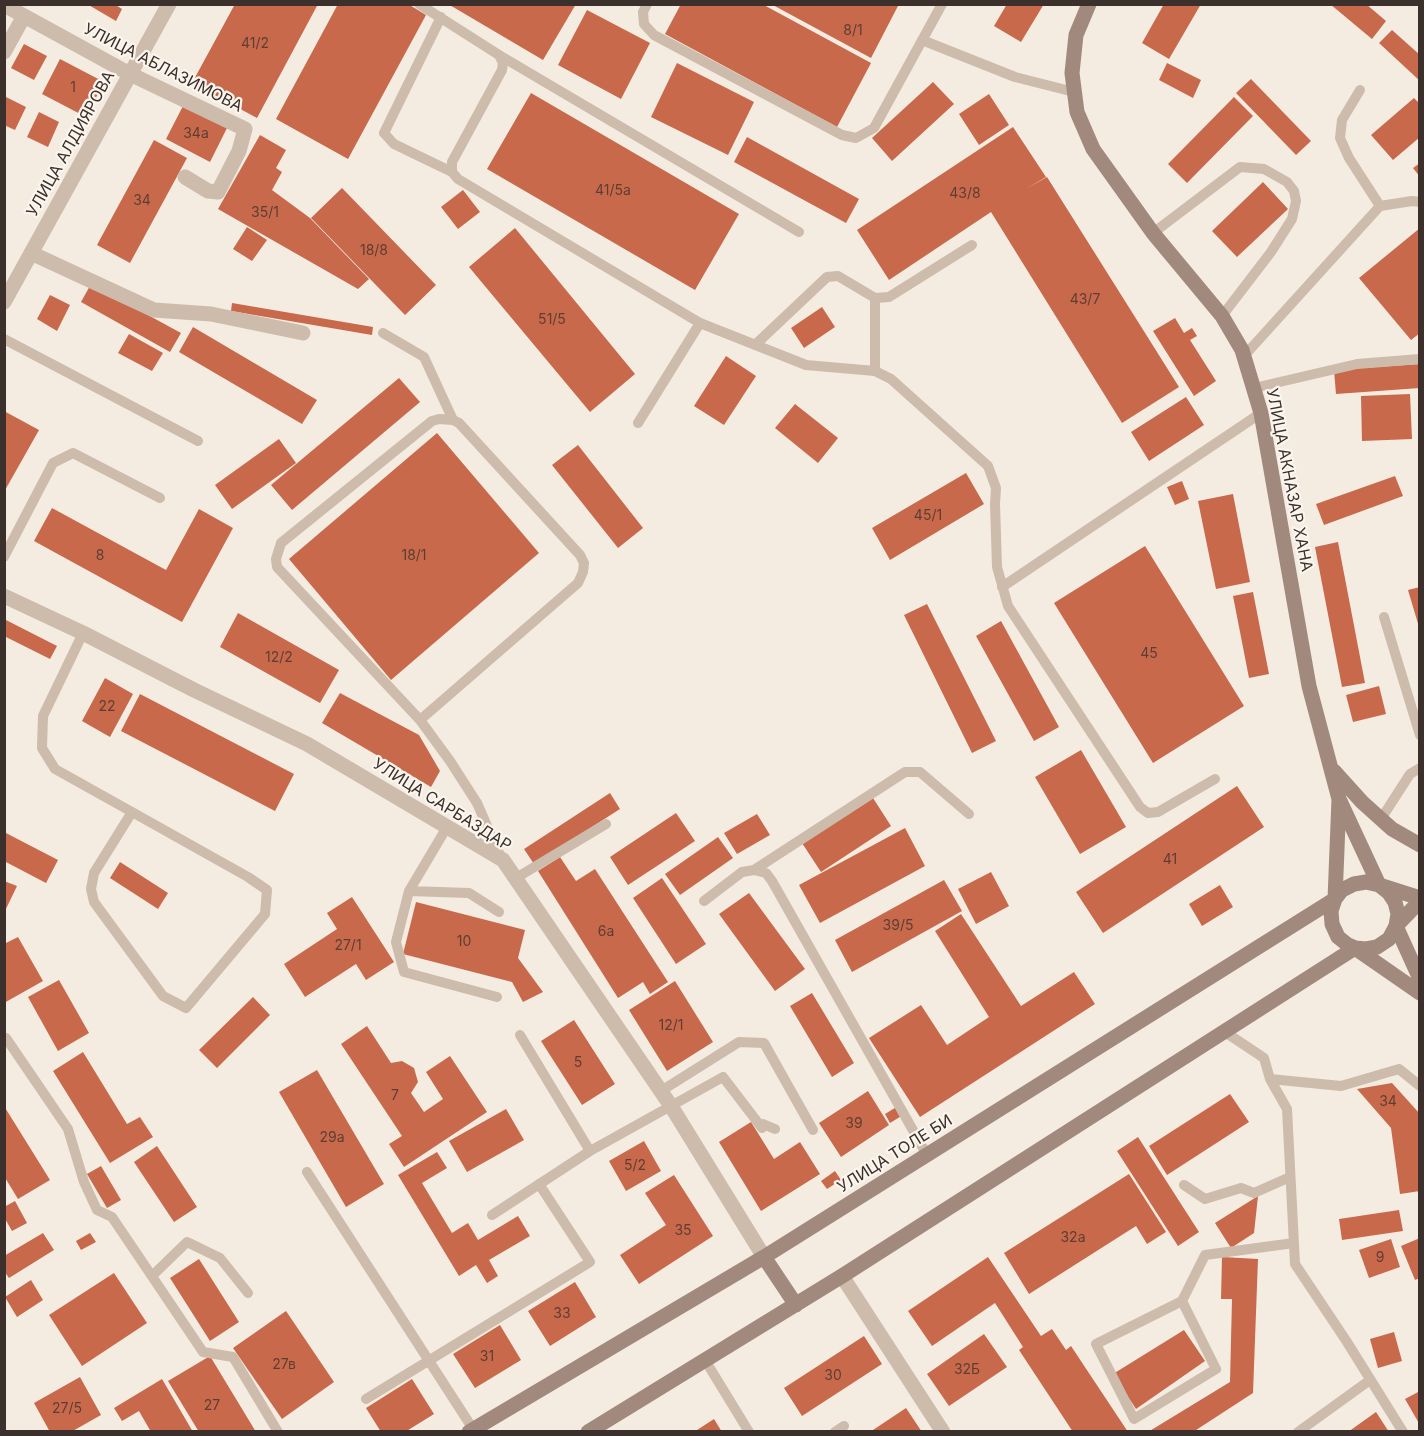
<!DOCTYPE html>
<html>
<head>
<meta charset="utf-8">
<style>
	body { margin:0 }
	#map { position:relative; width:1424px; height:1436px; overflow:hidden; background:#f4ebe1; font-family:Inter,sans-serif }
	canvas { display:block }
	.frame { position:absolute; inset:0; border:6px solid #3b302b; pointer-events:none }
</style>
</head>
<body>
<div id="map">
<canvas width="1424" height="1436"></canvas>
<div class="frame"></div>
</div>
<script>
const ctx = document.querySelector('canvas').getContext('2d');
ctx.lineJoin = 'round';
function paint(path, color) {
  ctx.fillStyle = color;
  ctx.fill(path, 'evenodd');
}
function shape(rows) {
  const path = new Path2D();
  for (const r of rows) {
    path.moveTo(r[0], r[1]);
    for (let i = 2; i < r.length; i += 2) path.lineTo(r[i], r[i + 1]);
  }
  return path;
}
function stroke(path, color, width, dash) {
  ctx.strokeStyle = color;
  ctx.lineWidth = width;
  ctx.lineCap = dash ? 'butt' : 'round';
  ctx.setLineDash(dash || []);
  ctx.stroke(path);
}
function write(font, color, halo, rows, align = 'center') {
  ctx.font = font + ' Inter,sans-serif';
  ctx.lineWidth = 4.5;
  ctx.setLineDash([]);
  ctx.textBaseline = 'middle';
  ctx.strokeStyle = halo;
  ctx.fillStyle = color;
  for (const [text, x, y, turn = 0] of rows) {
    ctx.save();
    ctx.translate(x, y);
    ctx.rotate((+turn || 0) * Math.PI / 180);
    ctx.textAlign = isNaN(turn) ? turn : align;
    if (halo) ctx.strokeText(text, 0, 0);
    ctx.fillText(text, 0, 0);
    ctx.restore();
  }
}
const building = shape([
	[87,4,114,4,122,9,116,21],
	[235,4,318,4,257,118,192,83],
	[338,4,408,4,426,15,348,159,276,119],
	[448,4,576,4,543,60],
	[681,4,762,4,871,63,837,127,665,34],
	[771,4,899,4,871,58],
	[1007,4,1044,4,1021,42,994,26],
	[1164,4,1201,4,1169,59,1142,43],
	[1330,4,1366,4,1386,21,1372,39],
	[587,10,650,43,621,99,558,65],
	[1392,30,1420,55,1420,81,1379,43],
	[24,44,47,56,34,80,11,68],
	[60,59,104,82,86,117,42,94],
	[677,63,754,102,728,155,651,117],
	[1167,63,1201,80,1193,98,1159,80],
	[1251,79,1311,141,1296,155,1236,93],
	[933,82,954,104,892,161,872,138],
	[531,93,739,214,695,290,487,169],
	[989,94,1009,125,979,145,959,114],
	[4,96,26,107,15,130,4,125],
	[1234,97,1253,116,1187,183,1168,164],
	[1414,98,1420,104,1420,137,1393,160,1371,135],
	[183,106,227,128,210,162,166,139],
	[39,112,59,122,48,147,27,137],
	[1013,127,1046,177,1026,189,1047,177,1179,387,1122,423,991,212,889,280,857,230],
	[260,135,286,150,276,168,282,172,272,190,310,218,369,279,358,289,218,209],
	[747,137,859,199,846,223,734,162],
	[154,140,187,158,130,263,97,245],
	[1420,163,1420,177,1413,168],
	[1263,182,1288,209,1237,257,1212,231],
	[342,188,436,285,405,315,311,218],
	[463,190,480,212,458,229,441,207],
	[247,227,267,240,252,261,233,249],
	[515,228,635,374,590,412,469,267],
	[1420,228,1420,333,1411,340,1359,278],
	[91,284,181,333,170,352,81,302],
	[50,295,70,305,57,331,37,319],
	[232,303,373,327,372,335,231,311],
	[822,307,835,327,804,348,791,328],
	[1175,318,1184,333,1192,328,1197,336,1190,340,1216,381,1194,396,1153,331],
	[193,327,317,400,302,424,179,352],
	[129,334,163,353,152,371,118,353],
	[726,356,756,376,724,425,694,406],
	[1420,364,1420,388,1336,394,1334,370],
	[399,378,420,402,292,510,271,485],
	[1410,394,1412,439,1362,441,1361,396],
	[1186,397,1204,425,1149,461,1131,432],
	[795,404,838,438,818,463,775,428],
	[4,411,39,430,4,492],
	[437,433,539,553,391,680,289,559],
	[279,439,296,463,232,509,215,485],
	[578,445,643,528,618,548,552,465],
	[966,473,984,504,890,560,872,528],
	[1395,476,1403,496,1324,525,1316,504],
	[1182,481,1189,499,1175,505,1167,487],
	[1233,494,1250,582,1216,589,1198,501],
	[52,508,166,570,199,509,233,528,182,622,34,541],
	[1338,542,1365,683,1342,687,1315,547],
	[1145,546,1244,706,1153,763,1054,603],
	[1420,587,1420,627,1419,627,1408,590],
	[1253,592,1269,674,1249,678,1233,596],
	[927,604,996,741,972,753,904,615],
	[238,613,339,670,320,703,220,647],
	[4,619,57,646,50,659,4,636],
	[1001,621,1059,727,1034,741,976,636],
	[105,678,133,694,110,737,82,721],
	[1379,686,1386,714,1353,722,1346,695],
	[340,693,419,735,440,771,431,787,322,723],
	[140,694,294,774,275,811,121,731],
	[1081,750,1126,827,1080,854,1035,777],
	[1237,786,1264,827,1103,933,1076,892],
	[610,793,620,809,534,864,524,849],
	[873,798,891,826,821,872,802,843],
	[676,813,695,841,628,885,610,857],
	[757,814,770,835,737,854,724,833],
	[905,828,925,866,820,923,799,885],
	[4,832,58,860,46,883,4,861],
	[718,837,733,858,680,895,665,874],
	[560,857,576,881,595,869,668,982,650,994,643,982,618,998,538,871],
	[120,862,168,893,158,909,110,878],
	[991,872,1009,906,976,924,958,889],
	[662,878,706,944,676,964,633,898],
	[944,880,962,911,852,972,835,940],
	[4,881,17,886,4,913],
	[1220,885,1233,907,1202,926,1189,904],
	[749,893,805,969,775,991,719,914],
	[352,897,394,962,366,980,356,964,305,997,284,964,337,929,327,913],
	[416,902,525,930,518,958,543,992,523,1002,512,982,403,954],
	[961,914,1021,1006,1074,972,1095,1004,920,1117,869,1038,921,1005,947,1045,989,1017,935,931],
	[18,937,43,981,4,1003,4,944],
	[59,980,89,1033,58,1051,28,997],
	[675,981,713,1042,667,1071,629,1010],
	[812,993,854,1063,832,1077,790,1006],
	[253,997,270,1015,217,1068,199,1050],
	[574,1020,615,1084,582,1105,541,1041],
	[367,1026,391,1063,402,1061,414,1068,418,1082,411,1093,424,1112,443,1099,426,1072,450,1056,487,1112,404,1167,389,1144,402,1136,341,1044],
	[83,1052,127,1124,140,1117,153,1137,110,1163,53,1071],
	[317,1070,384,1184,346,1207,279,1092],
	[1392,1083,1420,1114,1420,1191,1400,1194,1391,1128,1357,1089],
	[868,1091,889,1125,841,1157,819,1123],
	[1230,1094,1249,1122,1167,1175,1149,1146],
	[4,1106,50,1180,18,1199,4,1176],
	[898,1106,903,1115,890,1123,885,1114],
	[506,1109,524,1140,467,1172,449,1141],
	[751,1122,774,1159,800,1142,820,1174,761,1211,719,1142],
	[1138,1137,1199,1232,1178,1246,1117,1151],
	[644,1141,661,1171,626,1191,609,1161],
	[157,1146,197,1207,174,1222,134,1162],
	[437,1152,447,1168,422,1183,452,1233,468,1223,478,1240,518,1216,530,1236,489,1260,498,1276,487,1283,476,1265,459,1276,398,1175],
	[101,1166,121,1200,107,1208,87,1174],
	[835,1171,841,1180,827,1189,821,1181],
	[1129,1174,1166,1232,1147,1244,1136,1226,1029,1294,1004,1253],
	[674,1175,713,1236,639,1284,620,1255,666,1225,645,1193],
	[1258,1196,1254,1233,1231,1248,1215,1223],
	[15,1201,27,1223,12,1231,4,1217,4,1207],
	[1399,1210,1403,1231,1342,1240,1339,1219],
	[43,1233,54,1250,9,1278,4,1271,4,1256],
	[90,1233,96,1242,81,1250,76,1241],
	[1420,1238,1420,1278,1415,1280,1401,1246],
	[1391,1239,1400,1267,1369,1278,1359,1250],
	[988,1257,1041,1336,1052,1329,1066,1350,1071,1346,1128,1432,1073,1432,1019,1350,1023,1347,995,1303,932,1346,908,1311],
	[1222,1257,1258,1259,1253,1393,1193,1432,1148,1432,1230,1382,1232,1299,1221,1299],
	[199,1259,239,1322,210,1341,170,1278],
	[114,1273,147,1323,82,1366,49,1315],
	[31,1280,43,1300,17,1317,5,1297],
	[575,1282,596,1317,550,1346,528,1311],
	[286,1311,334,1382,282,1419,233,1348],
	[500,1325,521,1360,475,1388,453,1354],
	[1184,1330,1205,1361,1136,1409,1113,1374],
	[1394,1332,1402,1361,1378,1368,1370,1339],
	[984,1334,1007,1367,949,1406,927,1374],
	[864,1336,882,1364,802,1416,784,1388],
	[210,1356,256,1432,199,1432,168,1381],
	[80,1377,101,1415,71,1432,50,1432,34,1403],
	[162,1379,193,1432,151,1432,139,1411,122,1421,114,1408],
	[412,1379,434,1414,405,1432,381,1432,366,1408],
	[1420,1391,1420,1425,1405,1399],
	[906,1408,922,1432,870,1432],
	[1376,1412,1389,1432,1348,1432],
	[714,1419,722,1432,694,1432]
]);
const service = shape([
	[419,4,499,55,503,63,502,70,452,162,452,172,458,179,700,323,806,365,875,371,891,379,988,466,996,488,995,504,997,567,1008,606,1140,807,1148,813,1158,812,1215,779],
	[647,4,643,12,644,24,654,35,842,135,856,138,874,128,942,4],
	[441,17,384,133,394,144,452,172],
	[922,40,1015,77,1074,92],
	[499,55,799,232],
	[1360,90,1342,120,1340,138,1349,158,1380,206],
	[1153,233,1240,167,1264,169,1287,182,1294,191,1296,201,1292,219,1271,252,1222,316],
	[383,333,424,357,453,420],
	[4,339,198,441],
	[755,345,827,277,838,276,875,298,889,297,972,245],
	[1244,356,1380,206,1412,201,1420,202],
	[875,371,875,298],
	[1254,388,1357,364,1420,359],
	[638,423,700,323],
	[4,557,53,463,73,453,160,498],
	[1002,587,1261,413],
	[1384,617,1420,735],
	[83,633,43,716,42,748,55,769,132,812,248,877,267,890,265,914,186,1008,163,996,94,902,91,889,94,873,132,812],
	[420,720,578,583,583,572,584,563,580,555,459,423,453,420,439,419,432,421,281,543,276,559,277,567,420,720,450,761,477,803,502,860],
	[1381,819,1410,774,1420,768],
	[447,827,409,891,396,942,404,972,497,997],
	[754,870,905,772,920,772,969,814],
	[516,878,606,824],
	[409,891,469,893,499,912],
	[704,901,742,872,754,870,766,873,772,881,927,1155],
	[1225,1032,1264,1058,1270,1079,1341,1086,1399,1069,1420,1086],
	[520,1035,590,1151,723,1077,762,1128,763,1124,775,1129],
	[6,1038,68,1129,84,1182,97,1210,112,1217,203,1352,233,1357,278,1432],
	[1270,1079,1287,1109,1295,1264,1347,1342,1403,1432],
	[661,1091,739,1042,764,1043,813,1130],
	[307,1172,473,1429],
	[1184,1185,1205,1199,1241,1188,1254,1193,1290,1177],
	[492,1215,590,1151],
	[152,1276,187,1242,220,1258,248,1293],
	[1182,1301,1216,1369,1134,1419,1096,1344,1182,1301,1205,1255,1294,1243],
	[705,1360,749,1432],
	[366,1399,590,1262,539,1184],
	[835,1432,844,1426],
	[1298,1432,1370,1380]
]);
const minor = shape([
	[4,5,130,74,245,129,239,151,218,192,208,191,185,177],
	[4,52,24,16],
	[31,253,154,310,211,314,303,333],
	[4,302,169,4],
	[4,596,83,633,194,690,307,744,503,860,671,1106,764,1257],
	[842,1276,943,1432]
]);
const secondary = shape([
	[1089,4,1076,35,1072,73,1077,112,1093,149,1153,233,1222,316,1242,350,1261,413,1309,686,1339,799,1379,885,1420,898],
	[1334,771,1362,802,1392,829,1420,845],
	[1420,901,1396,926,1420,979],
	[764,1257,796,1305],
	[469,1432,764,1257,1335,899,1342,890,1354,884,1366,882,1379,885,1389,893,1395,902,1398,914,1396,926,1389,939,1377,947,1366,949,1355,948,1348,945,1338,937,1332,924,1331,911,1335,899,1339,799],
	[588,1432,842,1276,1355,948,1420,993]
]);
const numberNames = [
	["8/1",853,31],
	["41/2",255,44],
	["1",73,88],
	["34а",196,134],
	["41/5а",613,191],
	["43/8",965,194],
	["34",142,201],
	["35/1",265,213],
	["18/8",374,251],
	["43/7",1085,300],
	["51/5",552,320],
	["45/1",928,516],
	["8",100,556],
	["18/1",414,556],
	["45",1149,654],
	["12/2",279,658],
	["22",107,707],
	["41",1170,860],
	["39/5",898,926],
	["6а",606,932],
	["10",464,942],
	["27/1",348,946],
	["12/1",671,1026],
	["5",578,1063],
	["7",395,1096],
	["34",1388,1102],
	["39",854,1124],
	["29а",332,1138],
	["5/2",635,1166],
	["35",683,1231],
	["32а",1073,1238],
	["9",1380,1258],
	["33",562,1314],
	["31",487,1357],
	["27в",284,1365],
	["32Б",967,1370],
	["30",833,1376],
	["27",212,1406],
	["27/5",67,1409]
];
const streetNames = [
	["УЛИЦА АБЛАЗИМОВА",163,68,27],
	["УЛИЦА АЛДИЯРОВА",71,144,-61],
	["УЛИЦА АКНАЗАР ХАНА",1289,480,79],
	["УЛИЦА САРБАЗДАР",442,805,32],
	["УЛИЦА ТОЛЕ БИ",895,1154,-32]
];
paint(building, '#c8694b');
stroke(service, '#cdbbac', 10);
stroke(minor, '#cdbbac', 15);
stroke(secondary, '#a18a7d', 15);
write('14px', '#5e3e33', null, numberNames);
write('16px', '#3b302b', '#fbf5ee', streetNames);
</script>
</body>
</html>
